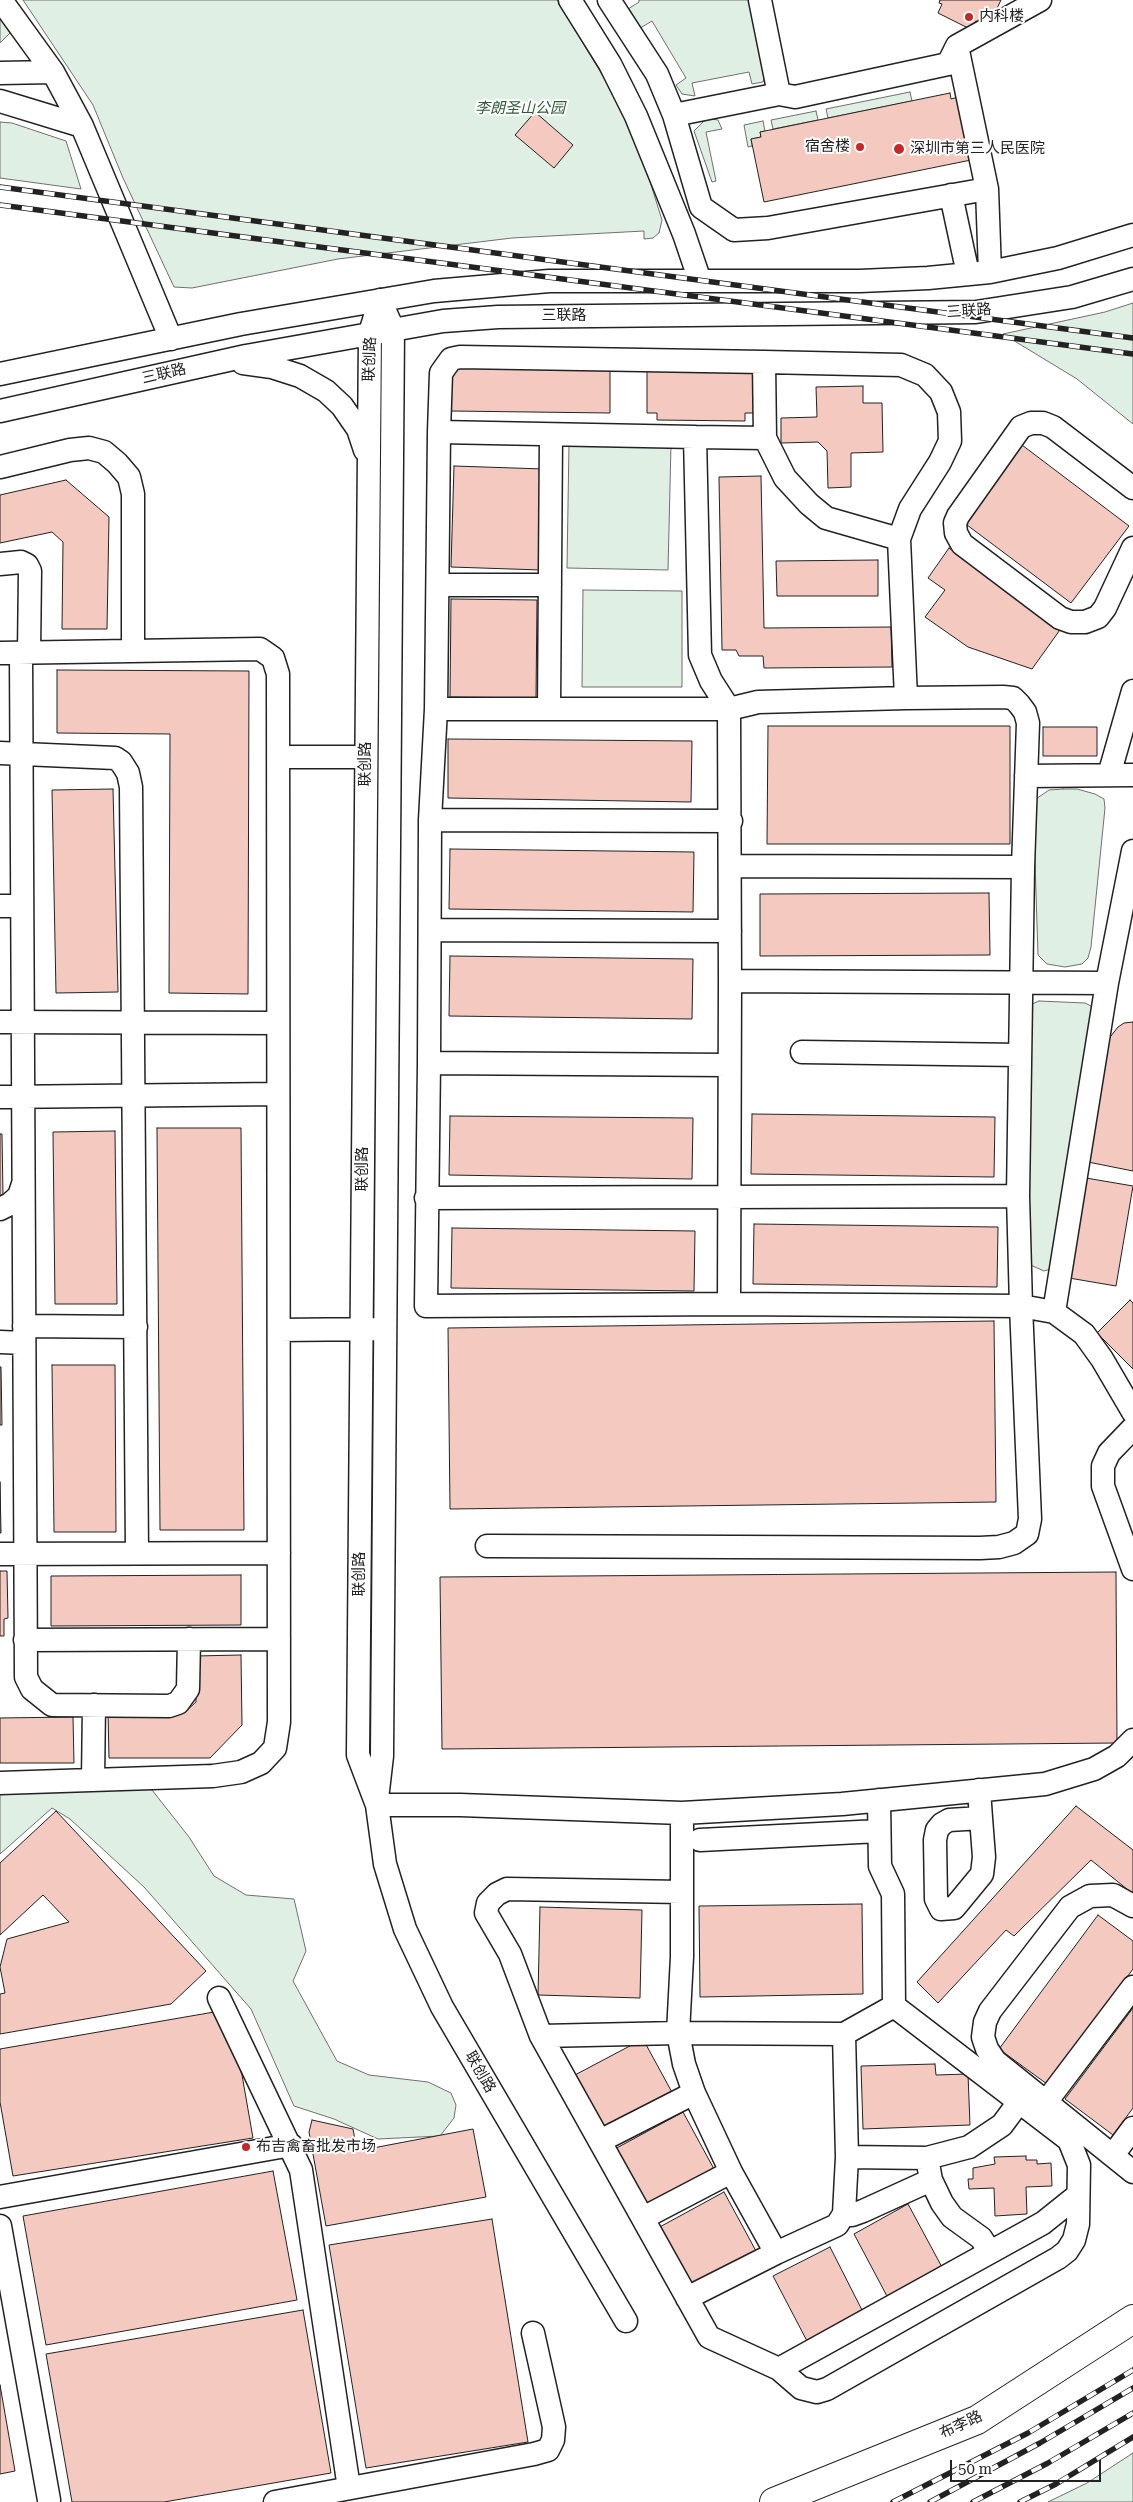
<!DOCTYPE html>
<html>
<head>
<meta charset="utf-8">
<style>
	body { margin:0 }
	#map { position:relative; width:1133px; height:2502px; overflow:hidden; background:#fff; font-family:"Roboto Serif",serif }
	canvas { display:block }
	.scale { position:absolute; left:950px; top:2460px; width:151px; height:22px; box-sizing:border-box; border:2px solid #222; border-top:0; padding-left:6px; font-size:15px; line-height:18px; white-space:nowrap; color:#222; -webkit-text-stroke:4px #fff; paint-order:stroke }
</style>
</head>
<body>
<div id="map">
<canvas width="1133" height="2502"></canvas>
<div class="scale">50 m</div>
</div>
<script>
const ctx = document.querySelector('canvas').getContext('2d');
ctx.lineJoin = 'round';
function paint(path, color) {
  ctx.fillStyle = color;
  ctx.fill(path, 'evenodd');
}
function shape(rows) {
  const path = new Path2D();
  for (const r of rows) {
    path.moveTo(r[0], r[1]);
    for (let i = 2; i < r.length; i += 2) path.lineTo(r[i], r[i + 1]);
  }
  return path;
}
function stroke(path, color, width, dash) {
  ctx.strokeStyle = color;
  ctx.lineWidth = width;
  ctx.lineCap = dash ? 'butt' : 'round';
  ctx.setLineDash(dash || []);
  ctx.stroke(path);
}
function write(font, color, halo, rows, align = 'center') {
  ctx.font = font + ' "Roboto Serif","Noto Sans SC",serif';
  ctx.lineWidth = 4;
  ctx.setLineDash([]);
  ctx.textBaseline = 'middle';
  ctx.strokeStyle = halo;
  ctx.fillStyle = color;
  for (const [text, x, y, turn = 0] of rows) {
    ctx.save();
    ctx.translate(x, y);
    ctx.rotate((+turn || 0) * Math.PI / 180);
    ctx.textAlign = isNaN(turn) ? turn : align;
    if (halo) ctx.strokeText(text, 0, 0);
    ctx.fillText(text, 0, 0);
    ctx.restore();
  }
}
const green = shape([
	[23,0,557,0,621,106,638,143,662,220,659,233,653,238,644,239,644,231,512,238,338,259,192,288,174,287,123,178,93,105,23,0],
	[639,0,752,0,766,72,763,82,752,84,749,72,692,83,695,96,682,94,676,85,686,78,652,21,637,30,625,11,639,2,639,0],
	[0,18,10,33,0,43,0,18],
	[910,92,912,101,828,118,826,109,910,92],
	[816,111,818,120,773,129,771,120,816,111],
	[711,119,718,120,722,129,706,132,716,181,712,182,694,131,704,121,711,119],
	[763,121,765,131,760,132,761,137,751,139,752,146,748,147,744,125,763,121],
	[0,122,12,123,66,141,81,189,0,178,0,122],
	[1133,303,1133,424,1077,379,1003,334,1105,312,1133,303],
	[569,443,671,445,668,570,567,568,569,443],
	[583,590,682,591,682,687,582,687,583,590],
	[1063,789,1077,789,1095,794,1104,799,1105,808,1091,947,1088,958,1082,964,1065,967,1047,964,1038,955,1033,801,1049,790,1063,789],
	[1039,1001,1085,1003,1091,1006,1094,1013,1054,1268,1044,1271,1026,1263,1030,1005,1039,1001],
	[112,1775,152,1790,189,1837,214,1876,246,1895,294,1899,306,1951,293,1981,337,2061,369,2075,428,2082,451,2093,456,2105,454,2118,440,2136,378,2139,334,2119,294,2106,251,2009,144,1887,70,1819,52,1808,0,1854,0,1777,112,1775],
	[1133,2453,1133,2502,1048,2502,1087,2483,1133,2453]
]);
const building = shape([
	[940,0,1001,0,988,27,976,21,970,29,938,13,942,4,939,3,940,0],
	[950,93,951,99,958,97,971,160,764,202,751,139,761,137,760,132,950,93],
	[535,112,573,145,554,168,515,135,535,112],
	[452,368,610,370,610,413,451,411,452,368],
	[647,369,755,370,755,413,745,413,745,421,657,420,657,413,647,413,647,369],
	[863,386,863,403,882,403,883,452,851,453,851,487,828,488,827,451,818,442,781,443,781,418,817,417,816,387,863,386],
	[1022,445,1129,526,1071,603,963,522,1022,445],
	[454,466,544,469,541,570,451,567,454,466],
	[761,476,764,628,891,627,892,667,764,668,763,656,739,656,736,650,722,650,719,477,761,476],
	[66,480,109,517,107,629,62,629,63,542,52,532,0,543,0,495,66,480],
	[949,548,1062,627,1032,669,968,647,925,617,945,590,928,578,949,548],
	[878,560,878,596,777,596,776,561,878,560],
	[451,599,537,600,536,698,450,697,451,599],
	[57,670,249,671,248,994,169,993,170,734,57,733,57,670],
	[768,726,1010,726,1010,844,767,844,768,726],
	[1043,727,1097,727,1097,756,1043,756,1043,727],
	[448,739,692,741,691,802,448,798,448,739],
	[113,789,118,992,56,993,52,790,113,789],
	[450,849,694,852,693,912,449,909,450,849],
	[989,893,990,955,760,956,760,894,989,893],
	[450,956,693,959,692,1019,449,1016,450,956],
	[1133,1022,1133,1171,1088,1162,1107,1041,1118,1027,1124,1023,1133,1022],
	[752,1114,995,1117,994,1177,751,1174,752,1114],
	[450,1116,693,1118,692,1179,449,1175,450,1116],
	[157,1128,241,1128,244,1530,160,1530,157,1128],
	[115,1131,117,1304,55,1304,53,1132,115,1131],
	[0,1134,2,1134,3,1196,0,1197,0,1134],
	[1086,1178,1133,1186,1116,1286,1069,1278,1086,1178],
	[754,1224,998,1227,997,1287,753,1284,754,1224],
	[452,1228,695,1231,694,1291,451,1288,452,1228],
	[1130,1300,1133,1303,1133,1369,1097,1333,1130,1300],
	[994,1321,996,1502,450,1509,448,1328,994,1321],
	[52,1365,115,1365,116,1532,54,1532,52,1365],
	[0,1367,1,1367,2,1425,0,1425,0,1367],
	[0,1482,1,1533,0,1533,0,1482],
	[0,1571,7,1571,8,1618,4,1619,4,1636,0,1636,0,1571],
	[1116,1572,1117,1743,442,1749,440,1577,1116,1572],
	[241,1575,241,1625,51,1626,51,1576,241,1575],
	[241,1655,242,1725,210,1758,109,1758,108,1712,185,1712,196,1702,195,1656,241,1655],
	[73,1717,74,1763,0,1763,0,1718,73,1717],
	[1076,1806,1133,1850,1133,1894,1091,1860,1014,1936,1006,1930,938,2003,917,1982,1076,1806],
	[56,1811,206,1971,171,2004,0,2034,0,1994,5,1993,0,1967,7,1939,69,1922,43,1895,0,1935,0,1863,56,1811],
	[862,1904,863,1994,700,1997,699,1906,862,1904],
	[540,1907,642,1910,640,1998,538,1995,540,1907],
	[1098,1915,1133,1941,1133,1969,1047,2084,999,2049,1098,1915],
	[1133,2008,1133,2108,1113,2135,1065,2099,1133,2008],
	[220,2011,242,2075,253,2138,13,2176,0,2102,0,2049,220,2011],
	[643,2039,674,2096,603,2133,573,2076,643,2039],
	[935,2064,936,2075,968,2074,970,2125,863,2129,861,2066,935,2064],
	[683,2112,714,2169,644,2207,613,2150,683,2112],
	[312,2120,353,2129,357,2151,473,2129,486,2197,326,2226,309,2132,312,2120],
	[1026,2156,1026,2160,1037,2160,1037,2164,1051,2163,1052,2186,1026,2187,1027,2214,995,2216,994,2188,969,2189,968,2179,973,2179,973,2168,995,2164,994,2157,1026,2156],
	[273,2171,297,2300,46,2345,23,2216,273,2171],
	[724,2192,756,2251,688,2287,656,2229,724,2192],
	[908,2204,943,2269,888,2298,854,2234,908,2204],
	[492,2219,528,2442,366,2468,329,2245,492,2219],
	[830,2247,863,2312,807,2341,773,2276,830,2247],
	[303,2310,331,2473,164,2502,72,2502,46,2354,303,2310],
	[0,2385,15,2471,0,2474,0,2385]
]);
const minor = shape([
	[1,0,53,72,82,126,171,339],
	[570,0,610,64,636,116,684,234,700,281],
	[609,0,657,74,674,115,701,207,734,230,768,228,987,189],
	[760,0,779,94],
	[957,46,987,189,990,272],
	[0,73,53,72],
	[0,101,82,126],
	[674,115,779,94,795,97,948,64,957,46,1040,0],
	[951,195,968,274],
	[380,300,370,333,358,1755,377,1805,385,1864,405,1929,442,2007,626,2321],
	[764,362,901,365,925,375,941,392,949,412,950,441,940,462,910,509,899,539],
	[243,363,272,367,300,376,326,391,342,406,358,429,365,450],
	[0,374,241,324,434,291,549,281,860,281,928,278,990,272,1058,258,1133,235],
	[0,411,246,356,443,321,498,317,976,312,1072,297,1133,279],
	[439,432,441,373,451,359,460,357,764,362,765,438],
	[695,437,765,438,785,478,809,504,826,518,899,539,906,698],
	[0,467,70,450,89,448,104,452,117,463,129,477,133,494,133,651],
	[1133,488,1053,427,1043,423,1031,423,1021,427,958,516,955,523,956,533,962,544,1060,618,1071,622,1085,622,1098,617,1105,608,1133,548],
	[0,564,21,562,27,565,30,571,29,653],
	[438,585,550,585],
	[0,653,260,649,273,658,278,674,279,1722,275,1748,261,1763,241,1772,213,1776,0,1783],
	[21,653,26,1677,32,1689,52,1705,169,1706,178,1703,188,1689,189,1639],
	[436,709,439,432,695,437,700,655,711,681,729,709],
	[549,709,551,435],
	[0,753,115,758,121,762,128,773,131,787,137,1553],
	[279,757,366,757],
	[1109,775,1133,691],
	[1026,776,1133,775],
	[430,820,731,821],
	[730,866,1023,867],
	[0,906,22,906],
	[430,930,730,931],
	[730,981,729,709,758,702,906,698,1003,697,1013,698,1019,704,1025,712,1028,723,1023,867,1018,1196,1021,1306,1054,1312,1084,1334,1102,1359,1133,1412],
	[0,1022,278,1023],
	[802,1052,1020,1055],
	[429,1063,426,1306,729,1304],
	[728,1065,429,1063,430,820,436,709,729,709],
	[0,1097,278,1094],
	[426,1198,1018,1196],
	[0,1209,10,1204,19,1196,23,1184],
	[1054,1312,1107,983,1133,851],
	[24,1326,136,1327],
	[279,1330,375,1329],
	[0,1342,24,1343],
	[1133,1428,1109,1453,1103,1466,1103,1486,1133,1569],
	[487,1546,980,1548,999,1547,1014,1543,1027,1534,1030,1519,1021,1306,729,1304,730,981,1107,983],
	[0,1554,279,1553],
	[25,1640,279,1639],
	[93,1780,94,1705],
	[979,1790,981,1818,949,1820,942,1824,937,1830,935,1840,936,1899,941,1909,954,1908,982,1874,984,1857,981,1818],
	[377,1799,382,1756,393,329,380,300],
	[377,1805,460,1805,682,1813,842,1804,1045,1784,1094,1769,1117,1756,1133,1740],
	[682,1813,682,1957,678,2033,684,2064,694,2093,731,2172,776,2253,837,2225,844,2214,847,2157,844,2034,894,2006],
	[700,1840,879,1831],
	[682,1892,507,1889,497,1894,488,1903,486,1913,510,1954,541,2036,709,2337,779,2369,801,2388,817,2392,827,2389,1058,2258,1067,2251,1074,2240,1078,2224,1079,2165,1069,2140,894,2006,893,1894,880,1866,879,1800],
	[1133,1906,1113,1895,1090,1896,1070,1907,990,2011,985,2022,983,2037,987,2049,995,2061,1133,2172],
	[219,1998,301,2170,349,2488],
	[541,2036,678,2033,844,2034],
	[1046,2102,1133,1987],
	[600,2141,694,2093],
	[1113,2155,1133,2128],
	[847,2157,927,2158,969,2147,1002,2125,1019,2102],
	[927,2158,931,2180,942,2203,952,2217,981,2238,990,2252],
	[0,2197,291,2145],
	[844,2214,852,2215,863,2211,931,2180],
	[643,2218,731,2172],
	[0,2226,49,2500],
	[687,2298,776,2253],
	[779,2369,1043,2223,1078,2195],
	[275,2502,534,2454,548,2450,553,2440,554,2427,533,2333]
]);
const major = shape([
	[774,2502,977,2420,1133,2319]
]);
const rail = shape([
	[0,187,1133,338],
	[0,205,1133,354],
	[893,2502,1028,2433,1133,2370],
	[930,2502,1040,2443,1133,2388],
	[973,2502,1048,2463,1133,2413],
	[1020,2502,1056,2484,1133,2437]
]);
const markers = [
	[969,17,5,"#c62828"],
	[860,147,5,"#c62828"],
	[899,149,6,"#c62828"],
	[246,2147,5,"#c62828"]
];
const poiNames = [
	["内科楼",979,17],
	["宿舍楼",850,147,"right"],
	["深圳市第三人民医院",910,149],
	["布吉禽畜批发市场",256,2147]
];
const parkNames = [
	["李朗圣山公园",520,109]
];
const streetNames = [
	["三联路",969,311,-4],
	["三联路",564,316],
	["联创路",370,359,-88],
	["三联路",164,374,-13],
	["联创路",366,764,-90],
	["联创路",363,1169,-90],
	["联创路",360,1574,-90],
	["联创路",480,2072,60],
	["布李路",961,2425,-25]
];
paint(green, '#e0efe3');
stroke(green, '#6f6f6f', 1);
paint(building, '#f3c9c0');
stroke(building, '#222', 1);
stroke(minor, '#222', 25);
stroke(major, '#222', 30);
stroke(minor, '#fff', 22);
stroke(major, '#fff', 28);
stroke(rail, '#222', 5.5);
stroke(rail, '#fff', 4, [11]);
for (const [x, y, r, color] of markers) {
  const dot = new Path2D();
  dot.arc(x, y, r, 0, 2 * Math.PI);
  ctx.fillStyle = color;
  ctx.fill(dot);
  stroke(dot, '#fff', 2);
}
write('15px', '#222', '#fff', poiNames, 'left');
write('italic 15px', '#2f5e38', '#fff', parkNames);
write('15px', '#222', '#fff', streetNames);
</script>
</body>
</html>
